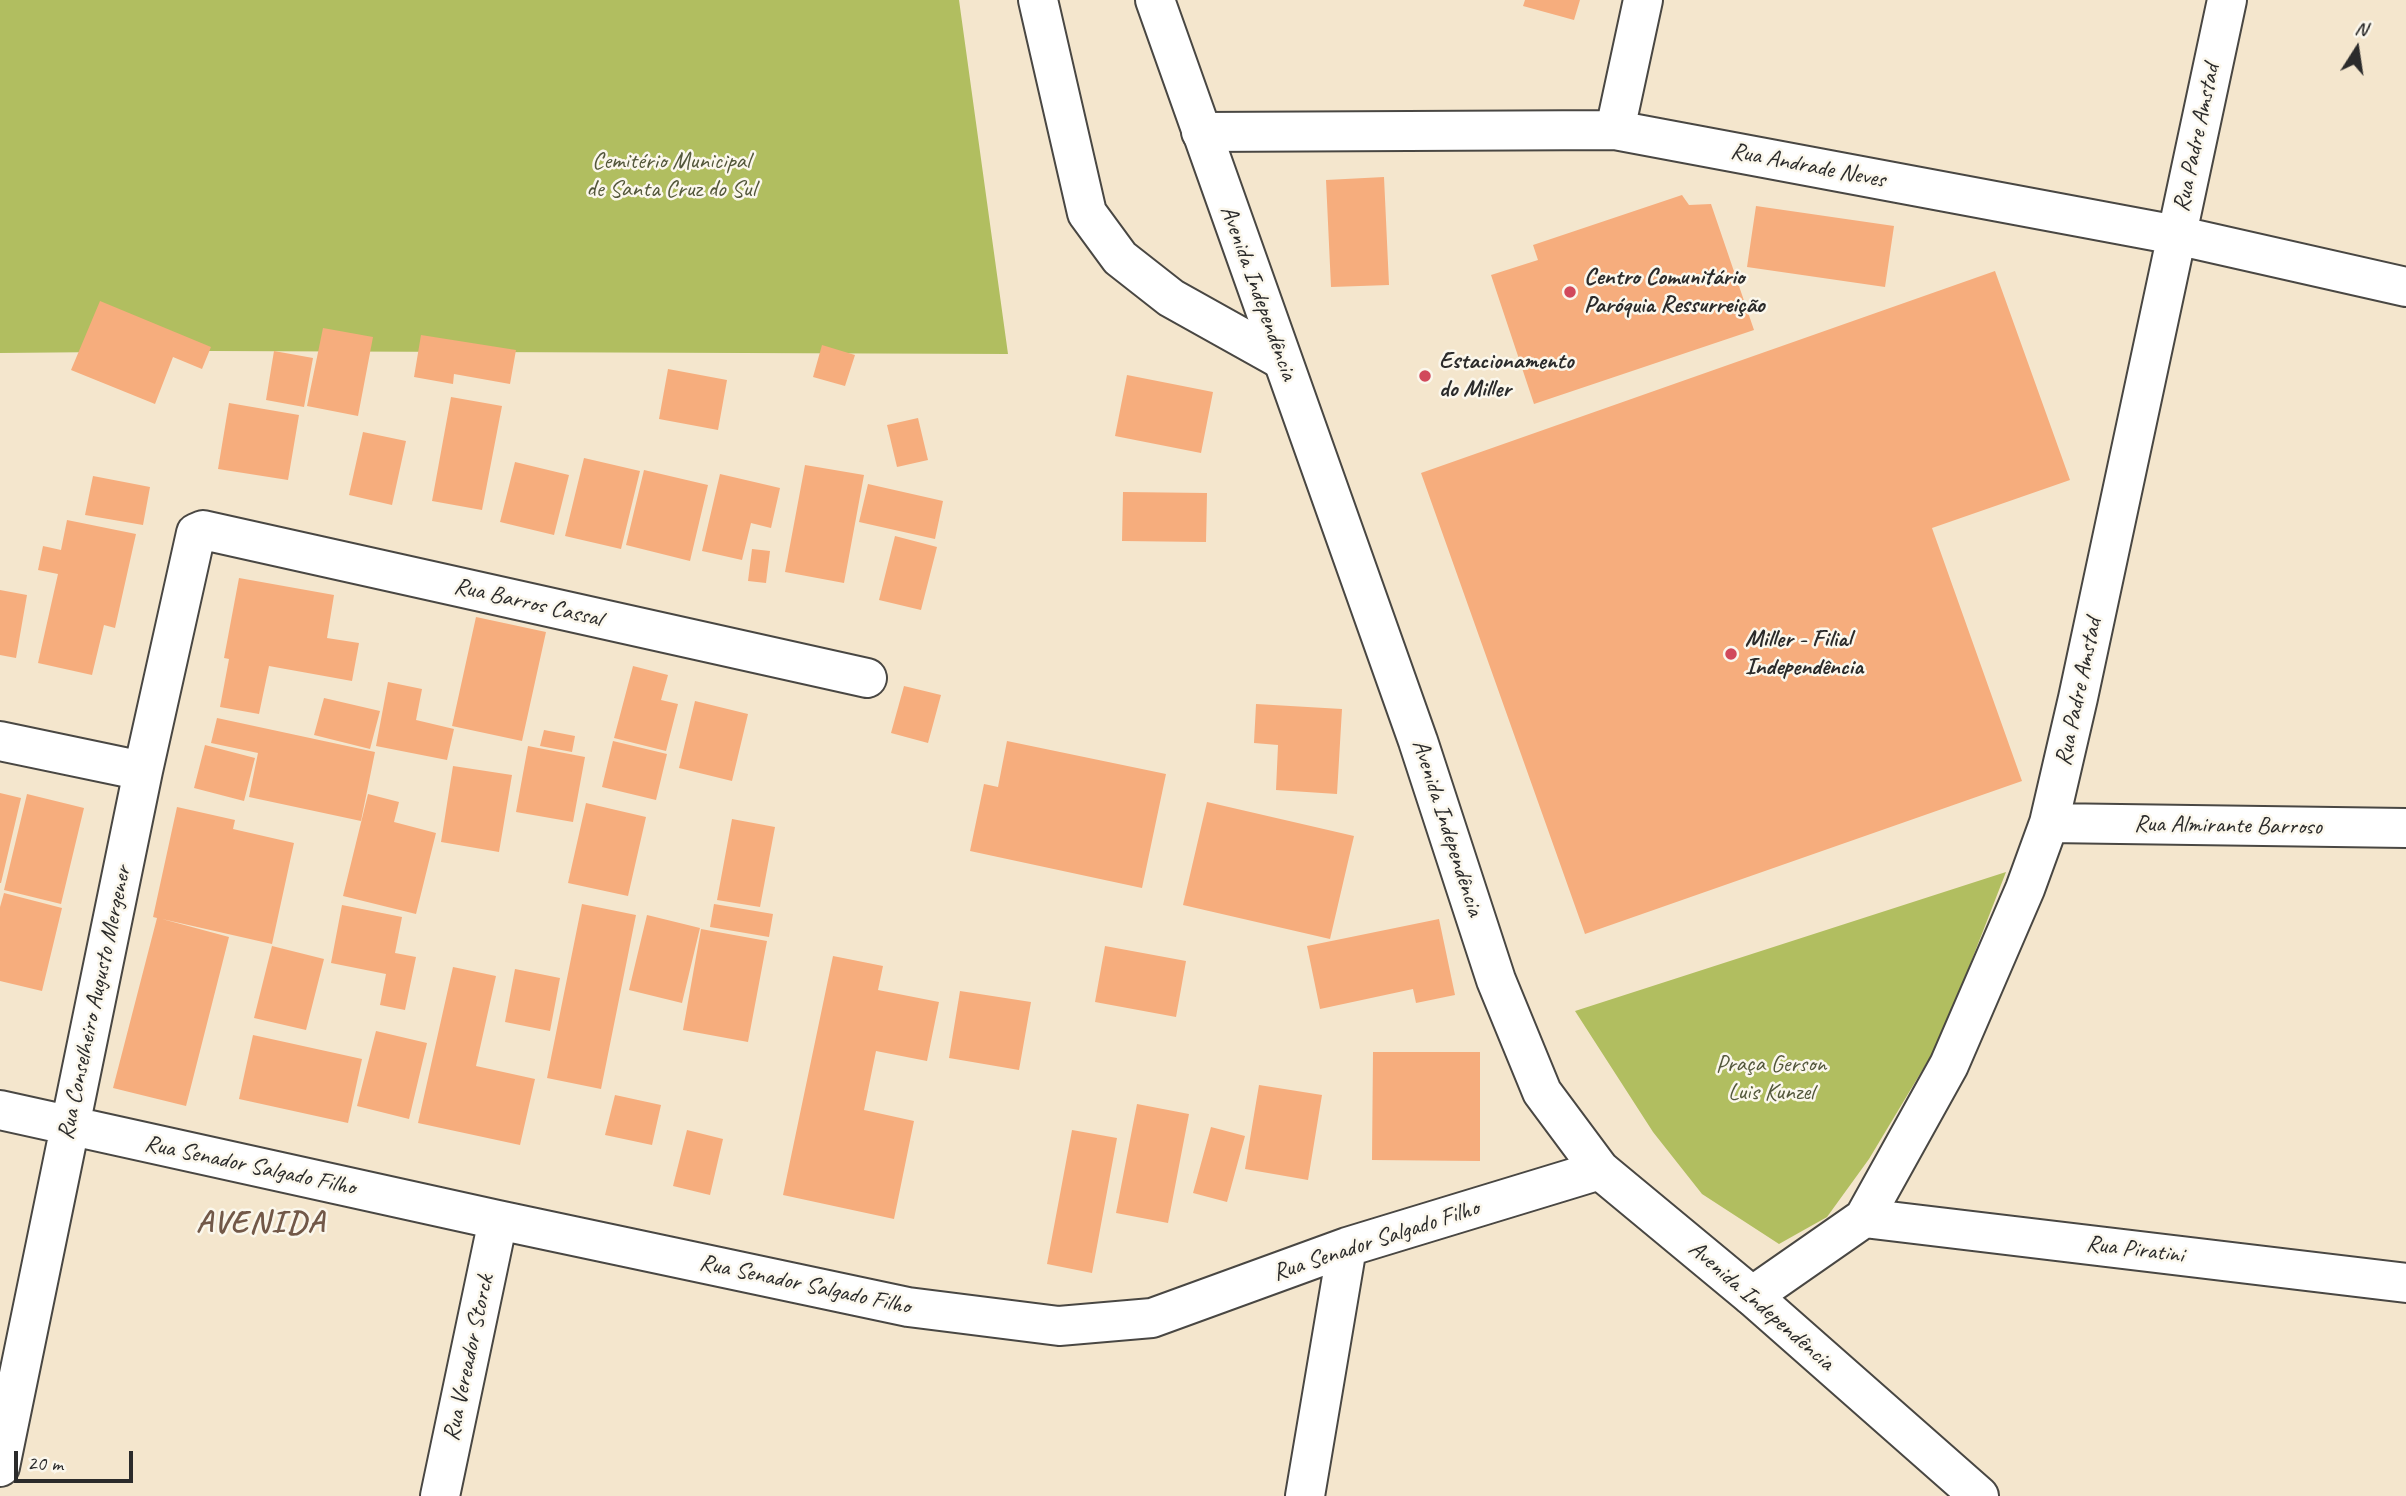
<!DOCTYPE html>
<html>
<head>
<meta charset="utf-8">
<style>
	body { margin:0 }
	#map { position:relative; width:2406px; height:1496px; overflow:hidden; background:#f4e6cd; font-family:Caveat,sans-serif }
	canvas { display:block }
	.north { position:absolute; left:2322px; top:14px; width:70px; height:70px; -webkit-text-stroke:5px #fbf7ec; paint-order:stroke; rotate:12deg; font-size:19px; font-weight:700; line-height:28px; text-align:center; color:#2b2b2b }
	.north::after { content:''; display:block; margin:auto; width:24px; height:32px; background:#2b2b2b; clip-path:polygon(50% 0,100% 100%,50% 72%,0 100%) }
	.scale { position:absolute; left:14px; top:1451px; width:119px; height:32px; box-sizing:border-box; border:4px solid #2b2b2b; border-top:0; padding-left:9px; font-size:21px; line-height:24px; white-space:nowrap; color:#2b2b2b; -webkit-text-stroke:5px #fbf7ec; paint-order:stroke }
</style>
</head>
<body>
<div id="map">
<canvas width="2406" height="1496"></canvas>
<div class="north">N</div>
<div class="scale">20 m</div>
</div>
<script>
const ctx = document.querySelector('canvas').getContext('2d');
ctx.lineJoin = 'round';
function paint(path, color) {
  ctx.fillStyle = color;
  ctx.fill(path, 'evenodd');
}
function shape(rows) {
  const path = new Path2D();
  for (const r of rows) {
    path.moveTo(r[0], r[1]);
    for (let i = 2; i < r.length; i += 2) path.lineTo(r[i], r[i + 1]);
  }
  return path;
}
function stroke(path, color, width, dash) {
  ctx.strokeStyle = color;
  ctx.lineWidth = width;
  ctx.lineCap = dash ? 'butt' : 'round';
  ctx.setLineDash(dash || []);
  ctx.stroke(path);
}
function write(font, color, halo, rows, align = 'center') {
  ctx.font = font + ' Caveat,sans-serif';
  ctx.lineWidth = 5;
  ctx.setLineDash([]);
  ctx.textBaseline = 'middle';
  ctx.strokeStyle = halo;
  ctx.fillStyle = color;
  for (const [text, x, y, turn = 0] of rows) {
    ctx.save();
    ctx.translate(x, y);
    ctx.rotate((+turn || 0) * Math.PI / 180);
    ctx.textAlign = isNaN(turn) ? turn : align;
    if (halo) ctx.strokeText(text, 0, 0);
    ctx.fillText(text, 0, 0);
    ctx.restore();
  }
}
const green = shape([
	[0,0,959,0,1008,354,213,351,0,353],
	[2006,872,1941,1039,1869,1159,1827,1217,1779,1244,1702,1194,1653,1132,1575,1011]
]);
const building = shape([
	[1525,0,1580,0,1574,20,1523,6],
	[1384,177,1389,285,1331,287,1326,180],
	[1682,195,1689,205,1711,204,1754,330,1534,404,1491,275,1538,260,1533,245],
	[1756,206,1894,226,1885,287,1747,267],
	[1995,271,2070,480,1932,528,2022,781,1585,934,1421,473],
	[100,301,211,347,202,369,173,357,155,404,71,370],
	[323,328,373,337,358,416,307,406],
	[421,335,516,350,510,384,454,374,453,384,414,377],
	[822,345,855,355,845,386,813,377],
	[274,351,313,358,304,407,266,400],
	[668,369,727,380,718,430,659,419],
	[1127,375,1213,392,1201,453,1115,436],
	[451,397,502,406,482,510,432,501],
	[229,403,299,415,288,480,218,469],
	[918,418,928,460,897,467,887,425],
	[363,432,406,441,392,505,349,495],
	[584,458,640,471,621,549,565,536],
	[515,462,569,475,554,535,500,522],
	[805,465,864,475,844,583,785,572],
	[644,470,708,485,690,561,626,545],
	[720,474,780,488,771,528,751,523,742,560,702,551],
	[93,476,150,487,143,525,85,515],
	[868,484,943,501,935,539,859,522],
	[1123,492,1207,493,1206,542,1122,541],
	[67,520,136,534,115,628,104,625,92,675,38,663,58,574,38,570,43,546,61,550],
	[895,536,937,547,921,610,879,600],
	[752,549,770,551,766,583,748,581],
	[239,578,334,595,327,638,359,643,352,681,269,666,259,714,220,707,229,659,224,658],
	[0,590,27,595,16,658,0,655],
	[476,617,546,632,522,741,452,726],
	[633,666,668,675,661,700,678,704,666,751,614,738],
	[388,682,422,689,416,720,454,729,447,760,376,746],
	[904,686,941,695,928,743,891,733],
	[324,698,380,711,370,749,314,735],
	[695,701,748,714,732,781,679,768],
	[1256,704,1342,709,1337,794,1276,790,1278,745,1254,743],
	[217,718,375,752,361,821,249,797,258,753,211,743],
	[544,730,575,736,572,752,540,746],
	[613,741,667,754,656,800,602,787],
	[1007,741,1166,774,1142,888,970,851,984,784,998,787],
	[205,745,255,758,244,801,194,788],
	[528,746,585,757,573,822,516,812],
	[453,766,512,775,499,852,441,842],
	[0,793,21,798,1,883,0,883],
	[27,794,84,808,61,904,4,890],
	[368,794,399,802,394,822,436,833,416,914,343,896],
	[1207,802,1354,836,1330,939,1183,905],
	[586,803,646,817,628,896,568,883],
	[177,807,235,820,233,829,294,843,272,944,162,919,229,937,186,1106,113,1088,157,918,153,917],
	[732,819,775,827,760,907,717,900],
	[4,893,62,908,42,991,0,981,0,907],
	[582,904,636,915,601,1089,547,1078],
	[714,904,773,914,769,937,710,927],
	[342,905,402,917,395,953,416,957,405,1010,380,1005,386,974,331,963],
	[647,915,700,928,682,1003,629,990],
	[1439,919,1455,995,1416,1003,1413,989,1320,1009,1307,946],
	[701,929,767,941,748,1042,683,1030],
	[272,946,324,959,306,1030,254,1018],
	[1105,946,1186,961,1176,1017,1095,1002],
	[833,956,883,966,878,990,939,1002,927,1061,876,1051,864,1110,914,1121,894,1219,783,1195],
	[453,967,496,976,476,1066,535,1079,520,1145,418,1123],
	[515,969,560,978,550,1031,505,1022],
	[960,991,1031,1002,1019,1070,949,1058],
	[376,1031,427,1043,409,1119,357,1106],
	[253,1035,362,1059,348,1123,239,1099],
	[1373,1052,1480,1052,1480,1161,1372,1160],
	[1259,1085,1322,1095,1308,1180,1245,1169],
	[615,1095,661,1105,652,1145,605,1135],
	[1137,1104,1189,1114,1168,1223,1116,1213],
	[1211,1127,1245,1136,1227,1202,1193,1193],
	[687,1130,723,1139,710,1195,673,1186],
	[1072,1130,1117,1138,1092,1273,1047,1264]
]);
const minor = shape([
	[1038,0,1087,213,1120,258,1171,298,1282,360],
	[1615,130,1643,0],
	[1201,132,1615,130,2176,235,2406,287],
	[0,741,143,771],
	[2049,823,2406,828],
	[0,1110,498,1220,908,1307,1059,1326,1152,1318,1347,1247,1600,1170],
	[1864,1218,2406,1283],
	[1752,1296,1864,1218,1949,1065,2025,889,2049,823,2078,698,2227,0],
	[0,1467,143,771,196,533,203,530,867,678],
	[440,1496,498,1220],
	[1305,1496,1347,1247]
]);
const major = shape([
	[1155,0,1418,741,1496,980,1542,1092,1600,1170,1752,1296,1979,1496]
]);
const markers = [
	[1570,292,7,"#d1495b"],
	[1425,376,7,"#d1495b"],
	[1731,654,7,"#d1495b"]
];
const streetNames = [
	["Rua Padre Amstad",2197,138,-78],
	["Rua Andrade Neves",1808,166,11],
	["Avenida Independência",1258,293,70],
	["Rua Barros Cassal",528,603,13],
	["Rua Padre Amstad",2079,692,-78],
	["Rua Almirante Barroso",2228,826,1],
	["Avenida Independência",1447,828,72],
	["Rua Conselheiro Augusto Mergener",95,1003,-78],
	["Rua Senador Salgado Filho",250,1166,12],
	["Rua Senador Salgado Filho",1376,1241,-18],
	["Rua Piratini",2135,1250,7],
	["Rua Senador Salgado Filho",805,1285,12],
	["Avenida Independência",1761,1306,41],
	["Rua Vereador Storck",469,1358,-78]
];
const parkNames = [
	["Cemitério Municipal",671,162],
	["de Santa Cruz do Sul",671,190],
	["Praça Gerson",1771,1065],
	["Luis Kunzel",1771,1093]
];
const poiNames = [
	["Centro Comunitário",1584,278],
	["Paróquia Ressurreição",1584,306],
	["Estacionamento",1439,362],
	["do Miller",1439,390],
	["Miller - Filial",1745,640],
	["Independência",1745,668]
];
const districtNames = [
	["AVENIDA",261,1224]
];
paint(green, '#b1be60');
paint(building, '#f6ad7d');
stroke(minor, '#494743', 42);
stroke(major, '#494743', 42);
stroke(minor, '#fff', 38);
stroke(major, '#fff', 38);
for (const [x, y, r, color] of markers) {
  const dot = new Path2D();
  dot.arc(x, y, r, 0, 2 * Math.PI);
  ctx.fillStyle = color;
  ctx.fill(dot);
  stroke(dot, '#fbf7ec', 2.5);
}
write('24px', '#2b2b2b', '#fbf7ec', streetNames);
write('24px', '#53573b', '#fbf7ec', parkNames);
write('bold 24px', '#2b2b2b', '#fbf7ec', poiNames, 'left');
ctx.letterSpacing = '2px';
write('bold 32px', '#725848', '#fbf7ec', districtNames);
ctx.letterSpacing = '0px';
</script>
</body>
</html>
